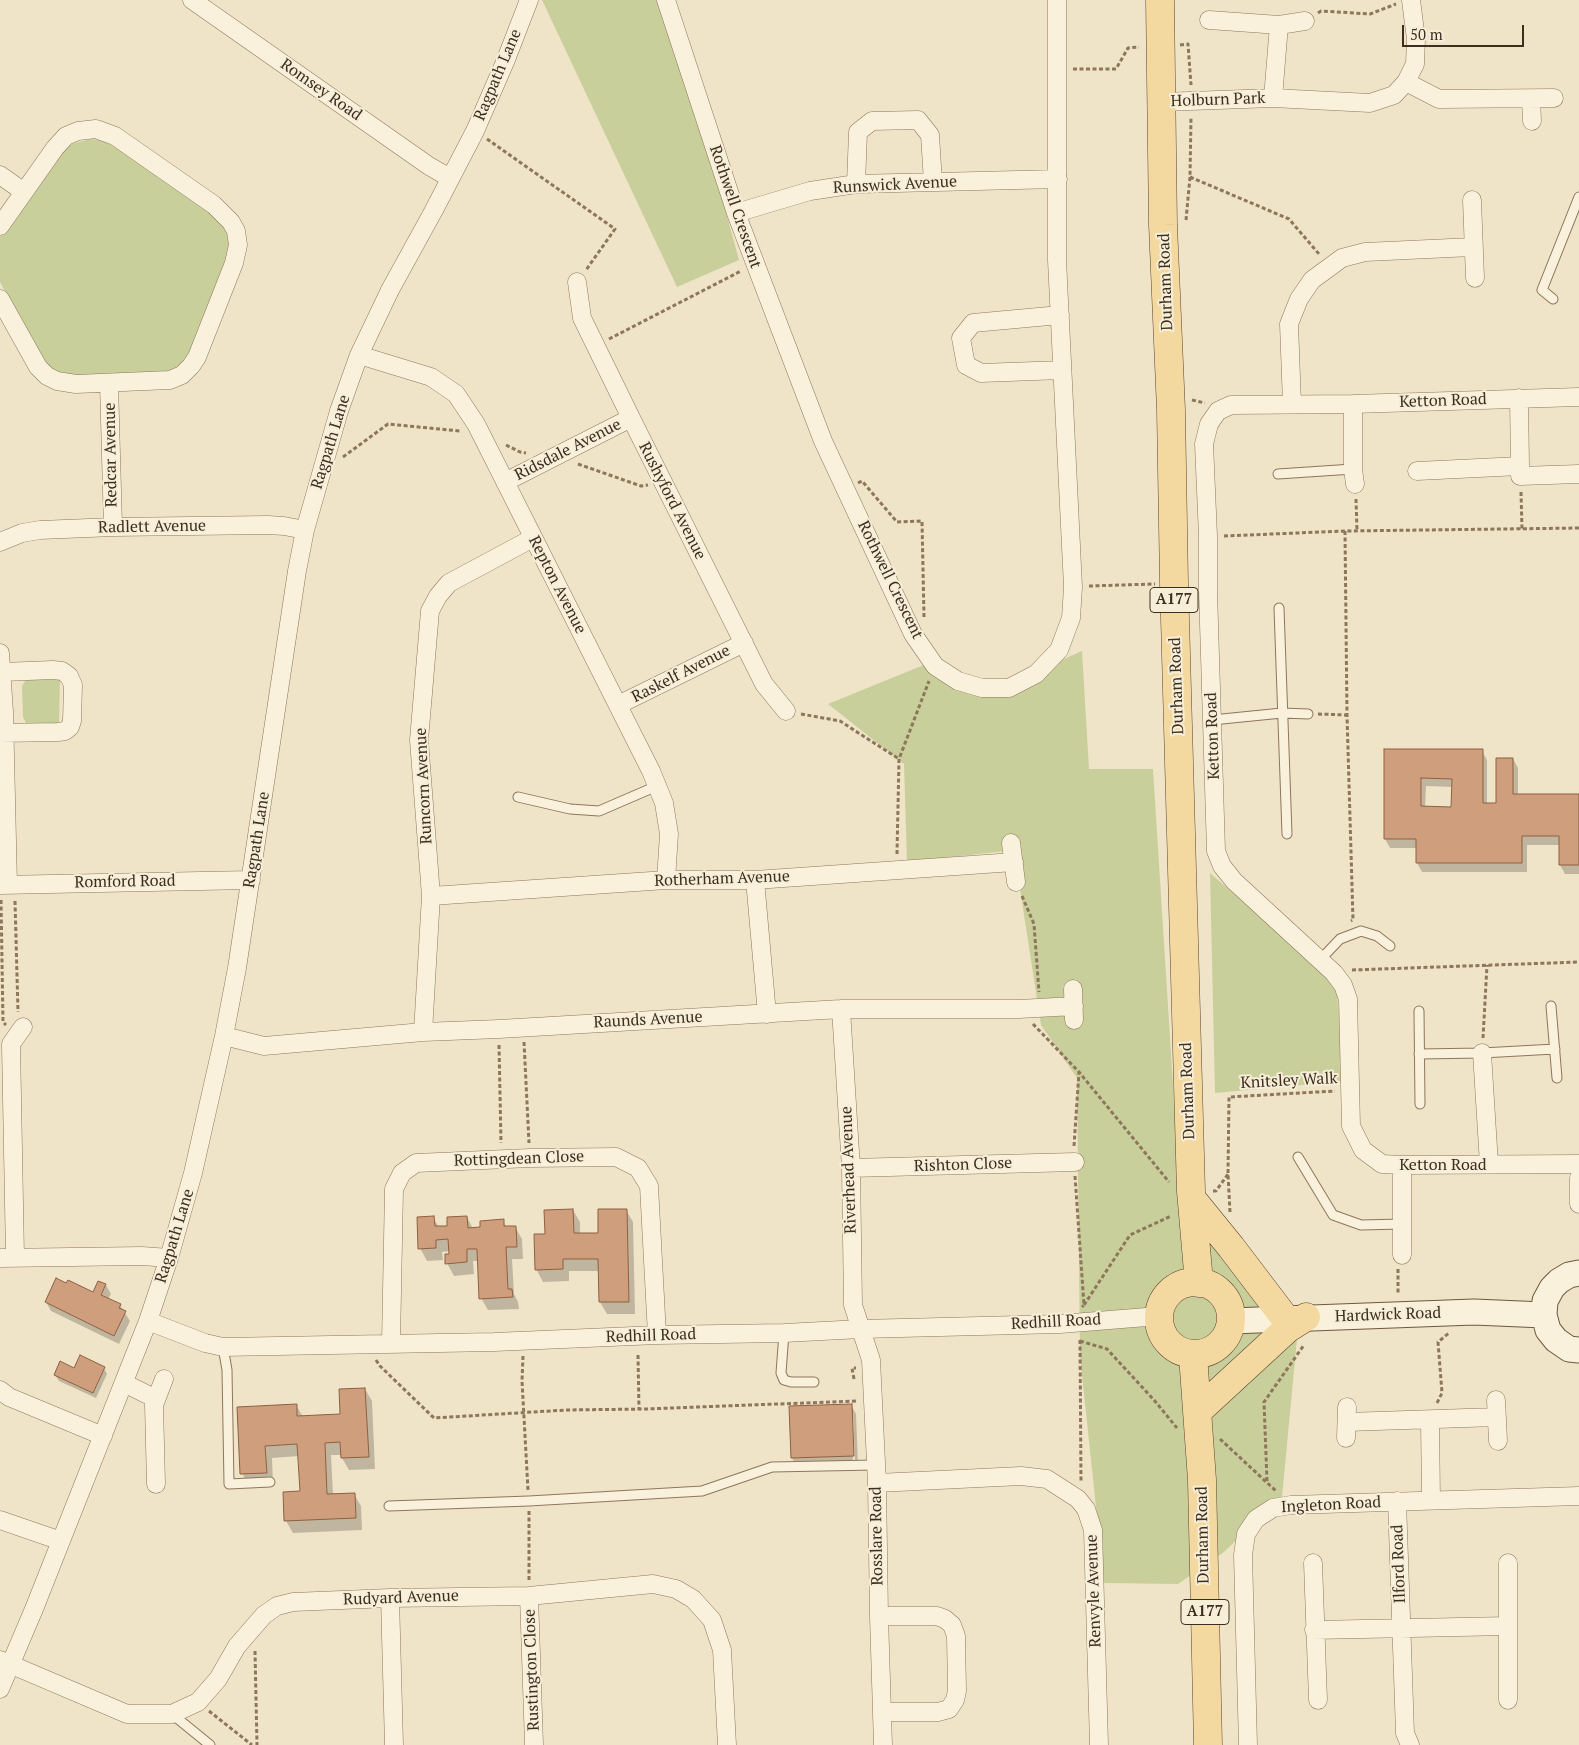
<!DOCTYPE html>
<html>
<head>
<meta charset="utf-8">
<style>
	body { margin:0 }
	#map { position:relative; width:1579px; height:1745px; overflow:hidden; background:#f0e4c8; font-family:"PT Serif",serif }
	canvas { display:block }
	.scale { position:absolute; left:1402px; top:25px; width:122px; height:22px; box-sizing:border-box; border:2px solid #3d2e20; border-top:0; padding-left:6px; font-size:15px; line-height:18px; white-space:nowrap; color:#3d2e20; -webkit-text-stroke:4px #f7eed8; paint-order:stroke }
</style>
</head>
<body>
<div id="map">
<canvas width="1579" height="1745"></canvas>
<div class="scale">50 m</div>
</div>
<script>
const ctx = document.querySelector('canvas').getContext('2d');
ctx.lineJoin = 'round';
function paint(path, color) {
  ctx.fillStyle = color;
  ctx.fill(path, 'evenodd');
}
function shape(rows) {
  const path = new Path2D();
  for (const r of rows) {
    if (r.length === 3) {
      path.moveTo(r[0] + r[2], r[1]);
      path.arc(r[0], r[1], r[2], 0, 2 * Math.PI);
      continue;
    }
    path.moveTo(r[0], r[1]);
    for (let i = 2; i < r.length; i += 2) path.lineTo(r[i], r[i + 1]);
  }
  return path;
}
function stroke(path, color, width, dash) {
  ctx.strokeStyle = color;
  ctx.lineWidth = width;
  ctx.lineCap = dash ? 'butt' : 'round';
  ctx.setLineDash(dash || []);
  ctx.stroke(path);
}
function write(font, color, halo, rows, align = 'center') {
  ctx.font = font + ' "PT Serif",serif';
  ctx.lineWidth = 4;
  ctx.setLineDash([]);
  ctx.textBaseline = 'middle';
  ctx.strokeStyle = halo;
  ctx.fillStyle = color;
  for (const [text, x, y, turn = 0] of rows) {
    ctx.save();
    ctx.translate(x, y);
    ctx.rotate((+turn || 0) * Math.PI / 180);
    ctx.textAlign = isNaN(turn) ? turn : align;
    if (halo) ctx.strokeText(text, 0, 0);
    ctx.fillText(text, 0, 0);
    ctx.restore();
  }
}
const green = shape([
	[542,0,668,0,739,260,677,287],
	[90,139,101,140,115,147,117,145,216,215,230,236,230,253,194,348,191,348,184,361,176,368,160,374,60,377,45,366,0,282,0,237,65,145,67,147,75,143],
	[1082,651,1089,769,1153,769,1178,1164,1299,1318,1282,1497,1224,1552,1178,1584,1104,1583,1080,1356,1077,1078,1041,1025,1014,850,907,862,904,764,828,704,931,662,986,693],
	[60,677,59,726,28,727,23,717,22,686,27,678],
	[1210,873,1336,982,1345,1081,1215,1093]
]);
const shadow = shape([
	[1385,750,1482,751,1487,760,1487,805,1498,805,1513,759,1518,768,1518,795,1579,795,1579,874,1565,874,1560,865,1560,845,1527,845,1527,872,1422,872,1417,863,1417,848,1390,848,1385,839],
	[1426,786,1453,787,1452,809,1425,808],
	[573,1210,580,1222,580,1234,599,1234,626,1210,633,1222,635,1314,607,1314,600,1302,600,1271,569,1271,569,1281,543,1282,536,1269,546,1235],
	[467,1217,473,1229,481,1228,503,1221,507,1228,515,1227,522,1239,523,1259,512,1259,514,1294,518,1302,519,1309,488,1310,481,1298,479,1261,473,1261,474,1274,454,1276,447,1263,450,1255,450,1251,442,1252,443,1260,427,1261,420,1248,433,1218,439,1227,448,1227],
	[99,1282,106,1285,111,1294,108,1299,120,1305,130,1321,119,1344,51,1311,46,1302,94,1294],
	[104,1368,107,1374,96,1398,59,1381,55,1375,74,1370],
	[365,1389,372,1401,375,1469,349,1470,342,1458,342,1455,331,1455,333,1495,354,1494,361,1506,362,1530,293,1533,286,1521,301,1492,299,1456,272,1458,273,1485,249,1486,242,1473,296,1405,303,1417,341,1415],
	[851,1405,856,1414,858,1465,797,1467,792,1458],
	[851,1413,853,1413,855,1462,853,1462]
]);
const building = shape([
	[1384,749,1483,749,1483,803,1496,803,1496,758,1513,758,1513,794,1579,794,1579,865,1559,865,1559,836,1522,836,1522,863,1416,863,1416,839,1384,839,1384,749],
	[1421,778,1452,779,1451,807,1421,806,1421,778],
	[573,1209,574,1233,598,1233,598,1209,627,1209,629,1302,599,1302,598,1259,563,1259,563,1269,535,1270,534,1234,545,1234,544,1210,573,1209],
	[434,1216,435,1226,447,1226,447,1217,467,1216,468,1228,480,1227,480,1221,504,1219,504,1226,516,1226,517,1247,506,1247,508,1289,512,1289,513,1297,479,1299,477,1249,467,1249,467,1262,445,1264,445,1254,449,1254,448,1239,436,1240,436,1248,418,1249,417,1217,434,1216],
	[56,1278,66,1283,68,1280,93,1292,98,1281,106,1284,101,1295,121,1304,119,1308,126,1311,114,1336,45,1302,56,1278],
	[80,1355,105,1367,93,1393,54,1375,60,1361,74,1368,80,1355],
	[365,1388,369,1457,341,1458,340,1442,325,1443,327,1494,355,1493,356,1518,284,1521,283,1492,300,1491,297,1444,265,1446,267,1473,240,1474,237,1407,297,1404,297,1416,340,1414,339,1389,365,1388],
	[852,1404,854,1456,791,1458,789,1406,852,1404]
]);
const path = shape([
	[1318,13,1321,11,1370,14,1396,4],
	[1180,45,1188,44,1191,85],
	[1073,69,1116,69,1128,48,1139,47],
	[487,139,615,229,586,270],
	[1190,177,1289,219,1319,254],
	[1186,220,1190,177,1191,117],
	[609,339,741,271],
	[1192,400,1205,403],
	[506,445,520,452,526,453],
	[343,457,388,424,460,431],
	[578,464,641,486,648,485],
	[858,483,862,481,897,522,922,521,924,617],
	[1521,492,1522,529],
	[1356,499,1357,531],
	[1345,531,1347,715,1353,920,1351,921],
	[1224,536,1345,531,1579,528],
	[1089,586,1155,584],
	[801,714,840,721,899,759],
	[1318,714,1347,715],
	[897,854,899,759,929,681],
	[1022,896,1034,924,1039,992],
	[1,900,3,1022,6,1025],
	[15,901,18,1012],
	[1352,970,1579,962],
	[1033,1024,1079,1072,1169,1182],
	[1483,1038,1487,965],
	[524,1042,529,1143],
	[499,1045,501,1143],
	[1074,1146,1079,1072],
	[1075,1176,1084,1305,1082,1307],
	[1213,1191,1216,1191,1228,1174],
	[1230,1212,1228,1174,1229,1097,1335,1091],
	[1398,1269,1398,1295],
	[1084,1305,1130,1235,1171,1216],
	[1080,1340,1081,1481],
	[1080,1341,1107,1349,1154,1400,1177,1428],
	[638,1355,639,1410],
	[523,1356,522,1381,528,1490],
	[376,1360,380,1366,434,1418,566,1410,646,1409,856,1401,856,1400],
	[854,1379,852,1368,856,1368],
	[1437,1403,1442,1393,1438,1342,1449,1333],
	[1220,1439,1276,1491],
	[1267,1481,1264,1402,1304,1345],
	[529,1511,529,1580],
	[255,1651,257,1745],
	[209,1711,252,1745]
]);
const lane = shape([
	[1553,299,1542,290,1579,197],
	[1278,474,1353,469],
	[1279,608,1287,834],
	[1212,720,1282,713,1308,714],
	[518,797,570,809,599,811,657,786],
	[1320,960,1340,939,1361,931,1377,936,1390,946],
	[1551,1006,1557,1078],
	[1419,1011,1420,1104],
	[1419,1054,1482,1053,1555,1049],
	[1298,1157,1333,1215,1361,1225,1402,1224],
	[784,1333,781,1373,784,1380,791,1382,814,1382],
	[223,1347,227,1370,229,1484,270,1482],
	[389,1506,529,1501,702,1491,772,1467,875,1465],
	[172,1714,210,1745]
]);
const street = shape([
	[192,0,429,166,450,178],
	[666,0,736,213,823,441,913,634,935,666,958,681,982,688,1009,688,1036,674,1059,650,1071,618,1073,587,1057,260,1057,0],
	[1209,20,1279,25,1305,21],
	[1406,82,1439,99,1554,98],
	[1273,98,1279,25],
	[1531,99,1532,121],
	[1162,102,1273,98,1370,103,1394,95,1406,82,1415,64,1416,39,1411,0],
	[0,175,24,192],
	[856,184,858,132,872,121,918,120,930,135,933,182],
	[1472,200,1475,278],
	[736,213,810,191,856,184,1058,179],
	[0,226,55,148,66,136,78,131,96,129,115,136,214,205,231,222,236,231,238,245,234,263,197,357,191,366,182,375,170,380,76,384,57,381,47,376,38,367,0,299],
	[577,282,582,318,631,418,764,684,786,711],
	[1060,315,973,323,961,338,966,365,981,373,1062,370],
	[359,355,431,377,456,394,476,424,651,771,664,803,669,834,666,880],
	[109,384,113,527],
	[1579,397,1353,404,1231,405,1218,411,1209,424,1204,444,1208,536,1208,591,1216,851,1222,866,1234,881,1334,973,1343,985,1348,999,1351,1126,1363,1150,1382,1164,1402,1165,1579,1164],
	[1519,398,1520,466],
	[1292,404,1289,324,1299,299,1312,280,1342,258,1365,252,1472,247],
	[1353,404,1353,469,1355,484],
	[1417,471,1520,466,1520,476,1579,474],
	[505,482,631,418],
	[0,542,22,533,40,530,113,527,268,525,284,526,305,530],
	[0,653,4,712,8,885],
	[618,705,744,643],
	[0,733,58,732,65,731,70,727,72,721,73,685,69,676,62,671,53,670,2,672],
	[1011,843,1016,882],
	[755,880,767,1014],
	[0,885,251,880],
	[431,896,666,880,755,880,1014,862],
	[1073,989,1074,1020],
	[841,1009,851,1168,853,1305,871,1360,877,1483,879,1616,883,1745],
	[423,1032,431,896,419,740,430,611,438,596,449,583,533,538],
	[224,1036,264,1046,423,1032,499,1029,841,1009,1019,1009,1074,1006],
	[1482,1053,1489,1164],
	[1402,1165,1402,1255],
	[851,1168,1075,1162],
	[1579,1178,1579,1204],
	[15,1257,11,1044,23,1027],
	[0,1258,142,1256,169,1258],
	[148,1321,205,1343,223,1347,494,1342,657,1335,784,1333,861,1329,1060,1324,1159,1316],
	[391,1343,394,1189,402,1173,416,1163,530,1158,616,1157,638,1168,649,1186,657,1335],
	[124,1383,156,1399],
	[0,1390,9,1397,103,1436],
	[1496,1400,1498,1441],
	[1430,1420,1431,1500],
	[1347,1422,1496,1417],
	[1346,1438,1347,1407],
	[877,1483,1021,1476,1047,1479,1078,1499,1086,1509,1093,1530,1099,1745],
	[156,1484,154,1405,164,1379],
	[1397,1501,1405,1733,1410,1745],
	[0,1520,61,1541],
	[1313,1563,1318,1700],
	[1508,1563,1508,1700],
	[529,1596,534,1745],
	[390,1598,394,1745],
	[879,1616,937,1616,945,1619,952,1625,956,1636,957,1691,955,1700,949,1709,938,1712,882,1712],
	[1314,1630,1508,1626],
	[0,1660,127,1714,172,1714,198,1702,218,1679,237,1646,264,1615,277,1606,293,1602,390,1598,529,1596,653,1584,676,1589,693,1599,712,1620,722,1650,727,1745],
	[0,1689,34,1609,148,1321,169,1258,193,1173,224,1036,237,968,297,571,305,530,339,411,359,355,390,290,434,210,475,131,505,62,529,0],
	[1248,1745,1243,1555,1246,1534,1256,1519,1273,1508,1291,1505,1579,1496]
]);
const secondary = shape([
	[1579,1273,1569,1275,1559,1281,1552,1288,1545,1301,1544,1315,1548,1330,1556,1340,1569,1349,1579,1350],
	[1231,1321,1474,1312,1544,1315]
]);
const primary = shape([
	[1160,0,1163,225,1171,410,1174,583,1191,1191,1199,1283],
	[1192,1199,1231,1247,1285,1318],
	[1195,1318,36],
	[1193,1355,1202,1480,1208,1745],
	[1198,1411,1287,1329,1306,1317]
]);
const shields = [
	[1174,600,48],
	[1205,1612,48]
];
const shieldNames = [
	["A177",1174,600],
	["A177",1205,1612]
];
const streetNames = [
	["Ragpath Lane",498,75,-67],
	["Romsey Road",321,90,35],
	["Holburn Park",1218,100,-2],
	["Runswick Avenue",895,185,-3],
	["Rothwell Crescent",735,207,71],
	["Durham Road",1166,282,-92],
	["Ketton Road",1443,401,-2],
	["Ragpath Lane",331,442,-73],
	["Ridsdale Avenue",568,450,-27],
	["Redcar Avenue",111,455,-91],
	["Rushyford Avenue",672,501,63],
	["Radlett Avenue",152,527,-1],
	["Rothwell Crescent",890,580,64],
	["Repton Avenue",557,585,63],
	["Raskelf Avenue",681,674,-27],
	["Durham Road",1177,686,-92],
	["Ketton Road",1213,736,-92],
	["Runcorn Avenue",424,786,-93],
	["Ragpath Lane",257,840,-81],
	["Rotherham Avenue",722,879,-2],
	["Romford Road",125,882,-1],
	["Raunds Avenue",648,1020,-3],
	["Knitsley Walk",1289,1081,-3],
	["Durham Road",1188,1091,-92],
	["Rottingdean Close",519,1159,-2],
	["Rishton Close",963,1165,-2],
	["Ketton Road",1443,1165],
	["Riverhead Avenue",849,1170,-92],
	["Ragpath Lane",175,1236,-73],
	["Hardwick Road",1388,1315,-2],
	["Redhill Road",1056,1322,-3],
	["Redhill Road",651,1336,-2],
	["Ingleton Road",1331,1505,-3],
	["Durham Road",1203,1535,-91],
	["Rosslare Road",877,1536,-91],
	["Ilford Road",1399,1564,-92],
	["Renvyle Avenue",1094,1591,-92],
	["Rudyard Avenue",401,1598,-2],
	["Rustington Close",532,1670,-92]
];
paint(green, '#c9cf9b');
paint(shadow, '#0003');
paint(building, '#cf9f7d');
stroke(building, '#8d5f41', 1);
stroke(lane, '#8d765c', 11);
stroke(street, '#8d765c', 19);
stroke(secondary, '#6f573f', 27);
stroke(primary, '#5b4430', 29);
stroke(path, '#8d765c', 3, [4, 2.5]);
stroke(lane, '#faf1dc', 9);
stroke(street, '#faf1dc', 18);
stroke(secondary, '#faf1dc', 25);
stroke(primary, '#f3d9a0', 28);
for (const [x, y, w] of shields) {
  const box = new Path2D();
  box.roundRect(x - w / 2, y - 12.5, w, 25, 4);
  ctx.fillStyle = '#f7eed8';
  ctx.fill(box);
  stroke(box, '#3d2e20', 1);
}
write('bold 15px', '#3d2e20', null, shieldNames);
write('16px', '#3d2e20', '#f7eed8', streetNames);
</script>
</body>
</html>
